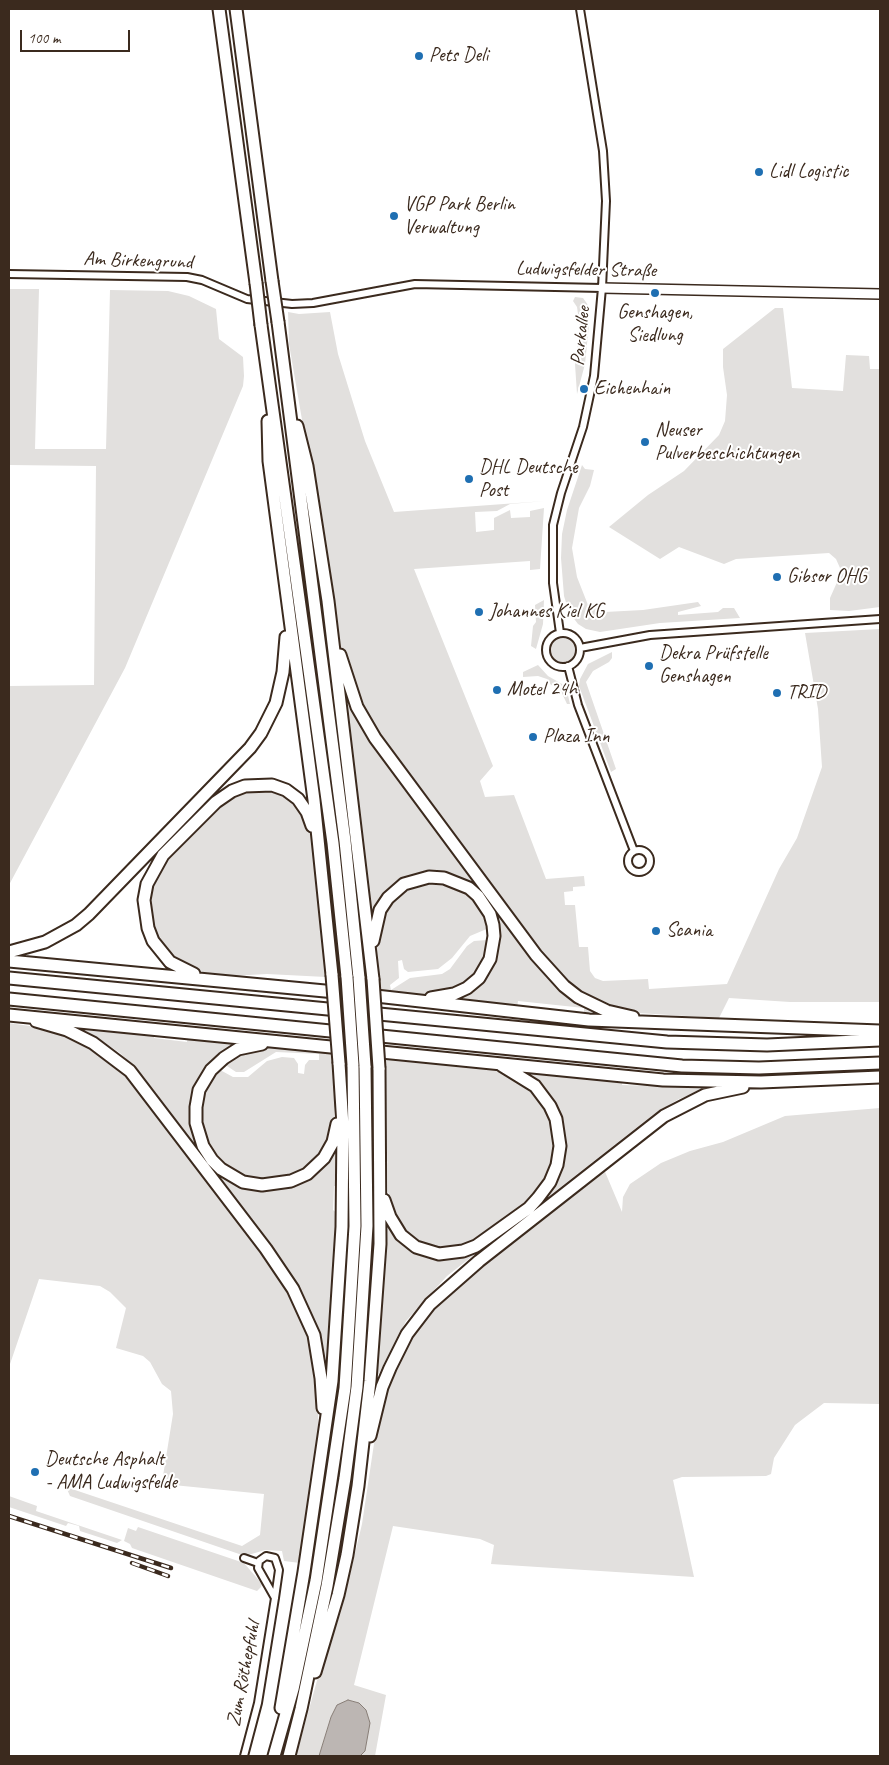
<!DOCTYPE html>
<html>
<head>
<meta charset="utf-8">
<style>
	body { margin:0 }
	#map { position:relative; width:889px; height:1765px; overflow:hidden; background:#fff; font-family:Caveat,sans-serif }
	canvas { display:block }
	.frame { position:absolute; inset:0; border:10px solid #3b2a1e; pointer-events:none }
	.scale { position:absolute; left:20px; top:30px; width:110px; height:22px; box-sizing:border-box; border:2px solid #3b2a1e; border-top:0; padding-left:6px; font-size:15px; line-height:18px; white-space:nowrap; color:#3b2a1e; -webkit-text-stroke:4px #fff; paint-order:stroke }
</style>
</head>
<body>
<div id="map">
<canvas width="889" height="1765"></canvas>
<div class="frame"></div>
<div class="scale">100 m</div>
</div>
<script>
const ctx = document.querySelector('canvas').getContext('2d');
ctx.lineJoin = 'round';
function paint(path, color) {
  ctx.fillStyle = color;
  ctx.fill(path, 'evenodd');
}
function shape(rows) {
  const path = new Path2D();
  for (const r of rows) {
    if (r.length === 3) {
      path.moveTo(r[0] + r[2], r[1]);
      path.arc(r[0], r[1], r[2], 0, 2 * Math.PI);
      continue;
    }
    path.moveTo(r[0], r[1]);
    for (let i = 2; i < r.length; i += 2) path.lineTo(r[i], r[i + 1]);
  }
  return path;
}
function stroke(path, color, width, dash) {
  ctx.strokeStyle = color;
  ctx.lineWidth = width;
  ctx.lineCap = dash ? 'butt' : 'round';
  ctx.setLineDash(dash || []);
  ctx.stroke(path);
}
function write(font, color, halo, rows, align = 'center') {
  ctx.font = font + ' Caveat,sans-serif';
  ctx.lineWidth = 4;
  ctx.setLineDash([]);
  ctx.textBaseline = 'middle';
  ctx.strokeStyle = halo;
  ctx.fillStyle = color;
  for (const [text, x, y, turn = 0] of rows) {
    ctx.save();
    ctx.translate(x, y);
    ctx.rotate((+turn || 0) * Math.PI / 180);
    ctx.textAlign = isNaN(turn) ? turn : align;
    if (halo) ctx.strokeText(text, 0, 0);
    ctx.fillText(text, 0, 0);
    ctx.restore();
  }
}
const green = shape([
	[9,289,39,289,35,449,106,449,110,290,168,291,189,296,216,309,219,339,243,357,244,376,243,386,125,668,9,885,9,686,94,685,96,466,9,465],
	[575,297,583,298,588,305,589,324,585,364,577,394,575,364,580,328,577,307,573,301],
	[775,308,783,308,792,388,843,391,846,355,869,356,870,369,880,369,880,607,849,611,830,610,830,598,838,580,840,568,836,559,829,553,736,559,724,564,679,547,660,559,609,527,648,495,684,471,719,435,725,421,727,395,723,367,723,349],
	[288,312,299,314,330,312,338,354,365,441,394,512,545,501,510,504,497,511,475,512,476,532,494,530,494,518,510,510,511,518,530,517,530,511,544,508,540,569,530,570,530,561,414,569,493,766,480,781,485,797,514,795,546,879,584,876,585,886,573,887,573,891,564,892,565,905,575,905,579,947,588,947,590,971,595,978,603,981,648,979,649,989,727,984,779,869,797,838,822,767,818,709,805,633,880,629,880,1002,790,1002,729,998,719,1018,638,1013,618,1009,584,994,568,982,544,957,381,741,361,708,342,653,289,344],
	[582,465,585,469,594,470,590,486,579,508,572,548,577,577,588,605,605,612,643,610,698,602,701,606,678,612,678,615,718,612,723,608,734,608,740,618,660,623,600,632,586,629,578,624,569,612,564,596,561,558,562,534,567,510],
	[544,600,543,624,536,649,531,646,533,626,536,622,535,605],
	[563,650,12],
	[612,652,612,658,609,662,593,671,586,682,616,769,611,772,579,686,580,679,588,664],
	[538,665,548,676,562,684,567,691,570,704,567,704,559,687,551,685,547,679,538,676,523,677,523,672],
	[340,680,350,705,370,742,535,962,561,989,577,1002,598,1013,598,1015,584,1014,584,1008,518,1001,517,1008,449,1001,493,958,485,900,425,874,370,916],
	[271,789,290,798,305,816,312,838,326,977,267,974,231,976,203,972,183,964,163,948,151,927,149,908,150,889,167,857,224,802,237,792],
	[419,881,454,883,481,905,489,928,470,936,452,958,438,969,408,972,404,969,402,960,398,961,399,978,390,985,391,990,410,978,442,974,450,969,467,946,474,941,487,940,489,948,476,975,461,987,429,995,381,992,376,954,377,929,394,895],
	[9,1023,50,1029,86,1044,130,1078,265,1259,296,1307,307,1334,318,1384,318,1433,300,1563,284,1561,282,1551,265,1550,245,1556,70,1496,66,1487,242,1546,260,1535,264,1494,163,1484,163,1476,173,1414,171,1391,162,1384,150,1362,143,1356,116,1348,126,1308,110,1292,100,1286,39,1279,9,1367],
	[72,1026,154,1032,154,1038,187,1042,188,1034,247,1041,221,1054,192,1112,220,1173,285,1187,335,1146,338,1146,338,1186,334,1186,333,1210,338,1214,328,1375,321,1341,312,1316,289,1274,141,1074,120,1053,99,1039],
	[259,1046,332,1051,335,1106,332,1133,321,1154,300,1173,268,1181,239,1176,220,1162,209,1147,201,1123,202,1095,215,1071,222,1071,233,1077,248,1077,267,1061,282,1057,294,1058,298,1064,298,1073,304,1074,305,1065,309,1060,319,1060,319,1054,276,1052,244,1072,236,1072,227,1066,226,1061],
	[385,1056,503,1071,520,1079,547,1105,555,1132,554,1158,544,1181,525,1203,475,1241,461,1246,435,1248,414,1240,397,1222,388,1192],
	[522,1071,623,1078,622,1085,655,1086,656,1080,718,1084,679,1099,654,1114,447,1276,406,1321,374,1383,384,1219,425,1254,492,1239,557,1174,553,1101,539,1083],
	[880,1108,880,1404,824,1403,795,1425,774,1458,771,1474,766,1476,682,1477,673,1480,694,1577,491,1564,494,1545,480,1539,393,1526,354,1685,386,1695,375,1756,360,1756,365,1751,366,1710,359,1703,348,1700,331,1717,319,1756,296,1756,318,1677,341,1612,362,1524,378,1417,398,1356,433,1305,603,1167,622,1212,623,1197,630,1184,661,1163,690,1151,723,1142,785,1116],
	[9,1496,37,1506,36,1511,122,1540,117,1543,80,1531,79,1526,68,1523,66,1526,9,1507],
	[138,1527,244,1563,262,1584,261,1587,257,1591,132,1548,130,1544,124,1541,128,1528,136,1531]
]);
const water = shape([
	[348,1700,359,1703,366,1710,370,1723,365,1751,360,1756,319,1756,331,1717,337,1705,348,1700]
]);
const street = shape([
	[9,274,187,277,202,280,247,299,292,304,313,303,415,284,602,288],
	[563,650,17],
	[560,633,553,583,553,525,561,493,583,427,594,376,602,288,606,201,603,151,580,9],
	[580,648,650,635,880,619],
	[568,666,578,705,634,851],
	[639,861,11],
	[244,1558,258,1563],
	[244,1756,258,1703,275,1598,279,1570,275,1558,266,1556,259,1561,258,1568,275,1598]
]);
const secondary = shape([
	[602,288,880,294]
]);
const highway = shape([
	[219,9,256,283],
	[236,9,272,281],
	[278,322,345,841,359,978],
	[261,325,333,843,347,977],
	[268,421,269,461,314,800,332,975],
	[297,426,307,466,328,601,373,979],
	[340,655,357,707,375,738,536,955,564,986,578,997,607,1011,633,1017],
	[373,941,380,910,388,898,404,884,429,877,444,878,469,888,478,896,490,914,493,925,494,936,490,959,479,978,467,988,454,994,431,998],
	[9,952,45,942,76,925,89,914,250,748,261,733,276,703,283,672,286,637],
	[9,961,367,995,589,1020,880,1031],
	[194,974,170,962,153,941,148,928,144,900,147,884,163,855,216,802,232,791,245,786,272,785,286,790,298,799,307,812,312,826],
	[9,978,667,1042,767,1045,880,1040],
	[9,999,682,1066,759,1068,880,1063],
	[9,1015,663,1080,761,1082,880,1077],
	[36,1021,67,1030,93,1043,130,1071,266,1249,293,1289,314,1335,321,1378,323,1408],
	[262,1044,238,1049,224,1058,211,1070,199,1090,196,1107,196,1123,203,1146,212,1160,221,1169,243,1182,262,1185,291,1181,307,1174,324,1158,333,1142,337,1124],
	[384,1200,390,1217,401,1235,416,1247,439,1254,463,1251,476,1246,529,1208,538,1198,550,1182,557,1165,560,1146,556,1119,550,1106,535,1086,501,1065],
	[370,1436,382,1387,390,1368,407,1334,430,1304,479,1261,664,1116,705,1095,743,1087],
	[315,1672,338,1595,347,1555,358,1486,370,1381,380,1244,379,1068],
	[281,1708,304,1572,332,1381,342,1227,343,1126,339,1063],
	[274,1756,293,1689,316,1581,345,1388,355,1226,353,1065],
	[289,1756,301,1709,327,1586,345,1478,357,1387,367,1226,365,1066]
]);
const rail = shape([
	[9,1516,171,1568],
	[132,1563,168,1576]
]);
const highwayBridge = shape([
	[272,281,278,322],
	[256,283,261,325],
	[332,975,339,1063],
	[347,977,353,1065],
	[359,978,365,1066],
	[373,979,379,1068]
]);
const markers = [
	[419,56,5,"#1f6fb2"],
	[759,172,5,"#1f6fb2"],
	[394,216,5,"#1f6fb2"],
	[655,293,5,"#1f6fb2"],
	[584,389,5,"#1f6fb2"],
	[645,442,5,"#1f6fb2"],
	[469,479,5,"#1f6fb2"],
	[777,577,5,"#1f6fb2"],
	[479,612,5,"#1f6fb2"],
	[649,666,5,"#1f6fb2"],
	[497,690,5,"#1f6fb2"],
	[777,693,5,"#1f6fb2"],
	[533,737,5,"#1f6fb2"],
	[656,931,5,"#1f6fb2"],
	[35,1472,5,"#1f6fb2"]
];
const poiNames = [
	["Pets Deli",429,56],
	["Lidl Logistic",769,172],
	["VGP Park Berlin",404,205],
	["Verwaltung",404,228],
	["Genshagen,",655,313,"center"],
	["Siedlung",655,336,"center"],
	["Eichenhain",594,389],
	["Neuser",655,431],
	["Pulverbeschichtungen",655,454],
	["DHL Deutsche",479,468],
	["Post",479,491],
	["Gibsor OHG",787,577],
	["Johannes Kiel KG",489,612],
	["Dekra Prüfstelle",659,654],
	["Genshagen",659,677],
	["Motel 24h",507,690],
	["TRID",787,693],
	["Plaza Inn",543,737],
	["Scania",666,931],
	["Deutsche Asphalt",45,1460],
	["- AMA Ludwigsfelde",45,1483]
];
const streetNames = [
	["Am Birkengrund",138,261,2],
	["Ludwigsfelder Straße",586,270,1],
	["Parkallee",581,336,-84],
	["Zum Röthepfuhl",244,1674,-79]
];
paint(green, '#e2e0de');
paint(water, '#bcb6b3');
stroke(water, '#887e77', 1);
stroke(street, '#3b2a1e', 10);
stroke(secondary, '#3b2a1e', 12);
stroke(highway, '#3b2a1e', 15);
stroke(street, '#fff', 6);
stroke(secondary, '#fff', 9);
stroke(highway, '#fff', 11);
stroke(rail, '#3b2a1e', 4.5);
stroke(rail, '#fff', 2.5, [8]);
stroke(highwayBridge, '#3b2a1e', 15, []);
stroke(highwayBridge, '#fff', 11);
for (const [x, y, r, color] of markers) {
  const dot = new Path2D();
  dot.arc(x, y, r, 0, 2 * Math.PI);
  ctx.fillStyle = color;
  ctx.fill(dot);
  stroke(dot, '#fff', 2);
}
write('20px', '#3b2a1e', '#fff', poiNames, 'left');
write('20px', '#3b2a1e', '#fff', streetNames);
</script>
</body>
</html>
